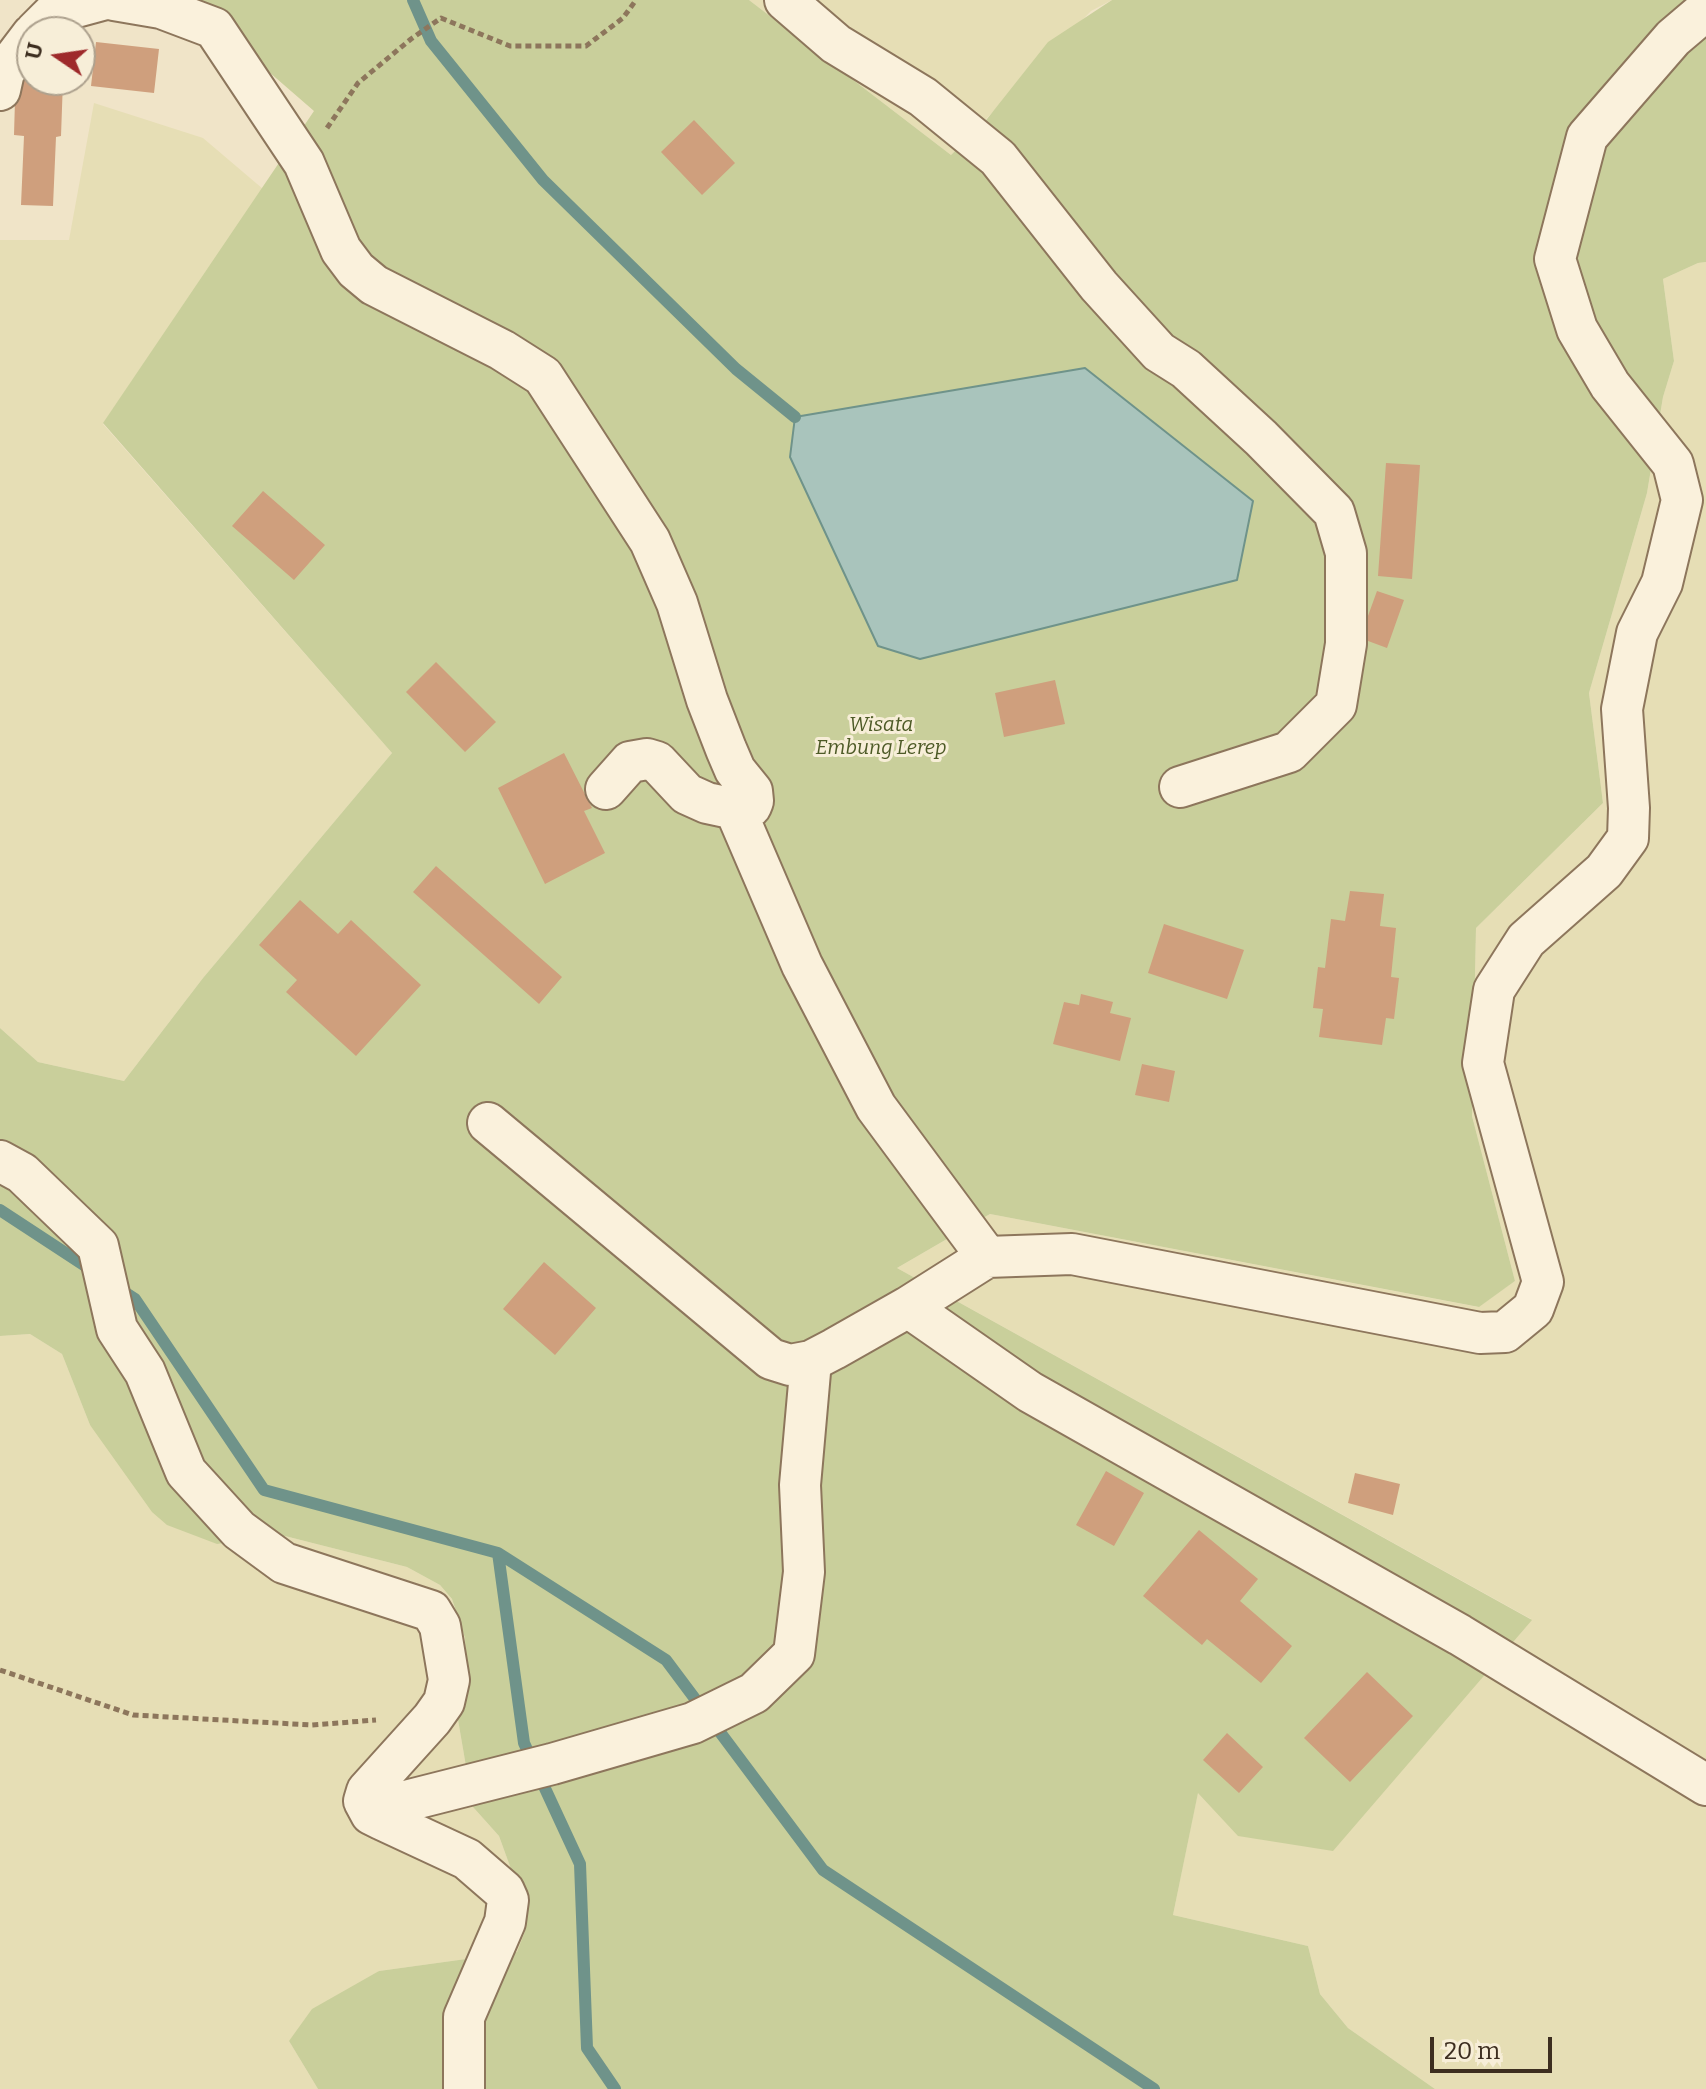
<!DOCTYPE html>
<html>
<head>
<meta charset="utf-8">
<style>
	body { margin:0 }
	#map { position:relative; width:1706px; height:2089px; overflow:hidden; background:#f0e4c8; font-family:Bitter,serif }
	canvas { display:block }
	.north { position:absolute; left:16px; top:16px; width:80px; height:80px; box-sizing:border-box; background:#f7eed8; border:2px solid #ada18e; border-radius:50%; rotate:283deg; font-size:22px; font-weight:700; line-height:32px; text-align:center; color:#3d2e20 }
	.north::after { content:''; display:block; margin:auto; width:28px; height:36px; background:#9e2a2b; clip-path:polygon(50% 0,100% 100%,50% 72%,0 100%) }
	.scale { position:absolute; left:1430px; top:2037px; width:122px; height:36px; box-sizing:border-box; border:4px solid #3d2e20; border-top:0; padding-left:10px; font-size:24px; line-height:28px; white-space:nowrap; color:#3d2e20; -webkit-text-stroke:6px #f7eed8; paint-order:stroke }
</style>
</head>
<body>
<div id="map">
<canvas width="1706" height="2089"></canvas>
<div class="north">U</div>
<div class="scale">20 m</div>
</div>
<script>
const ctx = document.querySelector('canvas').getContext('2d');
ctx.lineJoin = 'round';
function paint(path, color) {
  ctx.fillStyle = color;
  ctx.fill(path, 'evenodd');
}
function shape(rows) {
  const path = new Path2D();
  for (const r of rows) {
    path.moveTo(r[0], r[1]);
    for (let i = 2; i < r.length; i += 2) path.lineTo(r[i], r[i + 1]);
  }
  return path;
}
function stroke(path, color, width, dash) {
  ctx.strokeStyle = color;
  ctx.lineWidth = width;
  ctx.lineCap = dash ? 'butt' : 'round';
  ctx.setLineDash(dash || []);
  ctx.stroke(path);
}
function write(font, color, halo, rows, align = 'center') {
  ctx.font = font + ' Bitter,serif';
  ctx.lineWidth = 6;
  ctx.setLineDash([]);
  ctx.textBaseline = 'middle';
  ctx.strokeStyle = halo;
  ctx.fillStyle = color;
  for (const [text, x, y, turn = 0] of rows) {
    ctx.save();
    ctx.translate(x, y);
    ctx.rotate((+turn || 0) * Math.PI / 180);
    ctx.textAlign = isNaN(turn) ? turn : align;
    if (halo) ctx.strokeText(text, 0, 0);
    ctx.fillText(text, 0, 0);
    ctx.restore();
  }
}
const farmland = shape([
	[749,0,1112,0,1091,11,951,155],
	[94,103,203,138,263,189,103,424,392,753,203,978,124,1081,38,1062,0,1028,0,240,69,240],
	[1706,262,1706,2089,1435,2089,1348,2028,1320,1994,1308,1946,1173,1915,1198,1792,1531,1619,897,1268,990,1214,1478,1307,1515,1281,1472,1116,1476,928,1603,803,1589,693,1647,493,1663,397,1674,361,1663,279,1698,263],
	[30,1334,62,1354,90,1425,217,1544,285,1536,407,1567,440,1585,452,1599,465,1638,466,1676,457,1714,473,1807,499,1836,520,1894,525,1931,518,1952,379,1971,289,2041,318,2089,0,2089,0,1336]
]);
const green = shape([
	[186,0,749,0,951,155,987,119,1048,42,1112,0,1706,0,1706,262,1698,263,1663,279,1674,361,1663,397,1647,493,1589,693,1603,803,1476,928,1472,1116,1515,1281,1479,1307,990,1214,897,1268,1532,1620,1333,1851,1238,1836,1198,1793,1173,1915,1308,1946,1320,1994,1348,2028,1435,2089,318,2089,289,2041,312,2009,379,1971,517,1952,525,1931,520,1894,499,1836,473,1807,457,1714,466,1676,465,1638,452,1599,440,1585,407,1567,285,1536,217,1544,167,1525,152,1512,90,1425,62,1354,30,1334,0,1336,0,1028,38,1062,124,1081,203,978,392,753,103,423,314,111]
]);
const water = shape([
	[1085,368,1253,501,1237,580,920,659,878,646,790,457,795,417,1085,368]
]);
const stream = shape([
	[413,0,431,41,543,180,736,369,795,417],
	[0,1210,93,1271],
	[118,1288,135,1299,264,1490,498,1553,524,1743,580,1864,587,2048,615,2089],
	[498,1553,666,1660,823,1870,1154,2089]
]);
const building = shape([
	[96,42,159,49,154,93,91,86],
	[16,65,32,66,32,80,63,80,61,136,56,137,53,206,21,205,24,136,14,135],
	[694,120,735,163,702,195,661,152],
	[1386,463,1420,465,1412,579,1378,576],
	[263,491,325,545,294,580,232,526],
	[1377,591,1404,600,1387,648,1360,638],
	[436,662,496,722,465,752,406,692],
	[1055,680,1065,724,1004,737,995,693],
	[564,753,592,808,584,811,605,853,545,884,498,788],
	[436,866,562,977,539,1004,413,892],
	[1350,891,1384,894,1380,926,1396,928,1391,977,1399,978,1394,1019,1386,1018,1382,1045,1319,1037,1323,1009,1313,1008,1318,967,1325,968,1331,919,1345,921],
	[300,900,338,934,351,920,421,985,356,1056,286,992,297,980,259,945],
	[1164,924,1244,950,1227,999,1148,973],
	[1081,994,1113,1002,1110,1013,1131,1018,1120,1061,1053,1044,1064,1002,1079,1005],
	[1142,1064,1175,1071,1169,1102,1135,1095],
	[544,1262,596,1308,555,1355,503,1309],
	[1106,1471,1144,1493,1114,1546,1076,1525],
	[1355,1473,1400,1484,1393,1515,1348,1503],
	[1199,1530,1258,1579,1240,1601,1292,1646,1261,1683,1207,1639,1202,1645,1143,1596],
	[1367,1672,1413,1716,1350,1782,1304,1738],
	[1227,1733,1263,1767,1239,1793,1203,1760]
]);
const path = shape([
	[327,128,358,83,411,39,441,18,510,46,586,46,623,18,636,0],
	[0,1670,133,1715,312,1725,376,1720]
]);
const minor = shape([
	[114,0,161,8,214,28,304,163,341,250,356,270,374,285,502,350,543,376,650,541,677,603,707,700,726,749,735,770,752,791,753,801,751,806,735,809,707,803,687,794,657,762,647,759,630,762,606,789],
	[785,0,836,44,923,97,998,158,1099,286,1159,352,1186,369,1261,438,1334,512,1346,553,1346,644,1336,705,1289,752,1180,787],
	[35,32,54,13,102,0],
	[0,90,4,72,32,35],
	[735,809,802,965,876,1107,987,1257],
	[488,1123,771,1359,790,1365,811,1361,834,1349,908,1307,987,1257,1072,1254,1480,1333,1505,1332,1533,1309,1543,1282,1483,1063,1494,990,1526,940,1604,871,1628,838,1629,808,1622,709,1637,633,1662,583,1682,500,1673,464,1610,385,1577,329,1555,259,1587,137,1673,38,1706,10],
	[0,1161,22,1173,98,1246,117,1329,145,1372,186,1472,239,1530,284,1563,431,1611,440,1626,449,1680,444,1702,432,1719,367,1791,364,1801,371,1814,381,1819,467,1859,504,1891,508,1900,505,1922,464,2017,464,2089],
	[908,1307,1030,1392,1460,1635,1706,1785],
	[381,1819,406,1801,552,1764,693,1723,754,1693,794,1654,804,1572,800,1485,811,1361]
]);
const parkNames = [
	["Wisata",881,725],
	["Embung Lerep",881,748]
];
paint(farmland, '#e6deb5');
paint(green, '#c9cf9b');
paint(water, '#a9c4bc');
stroke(water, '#6f938a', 2);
stroke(stream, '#6f938a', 12);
paint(building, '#cf9f7d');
stroke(minor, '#8d765c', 44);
stroke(path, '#8d765c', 5, [6, 4]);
stroke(minor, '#faf1dc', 40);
write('italic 20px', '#4d5a26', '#f7eed8', parkNames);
</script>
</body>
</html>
